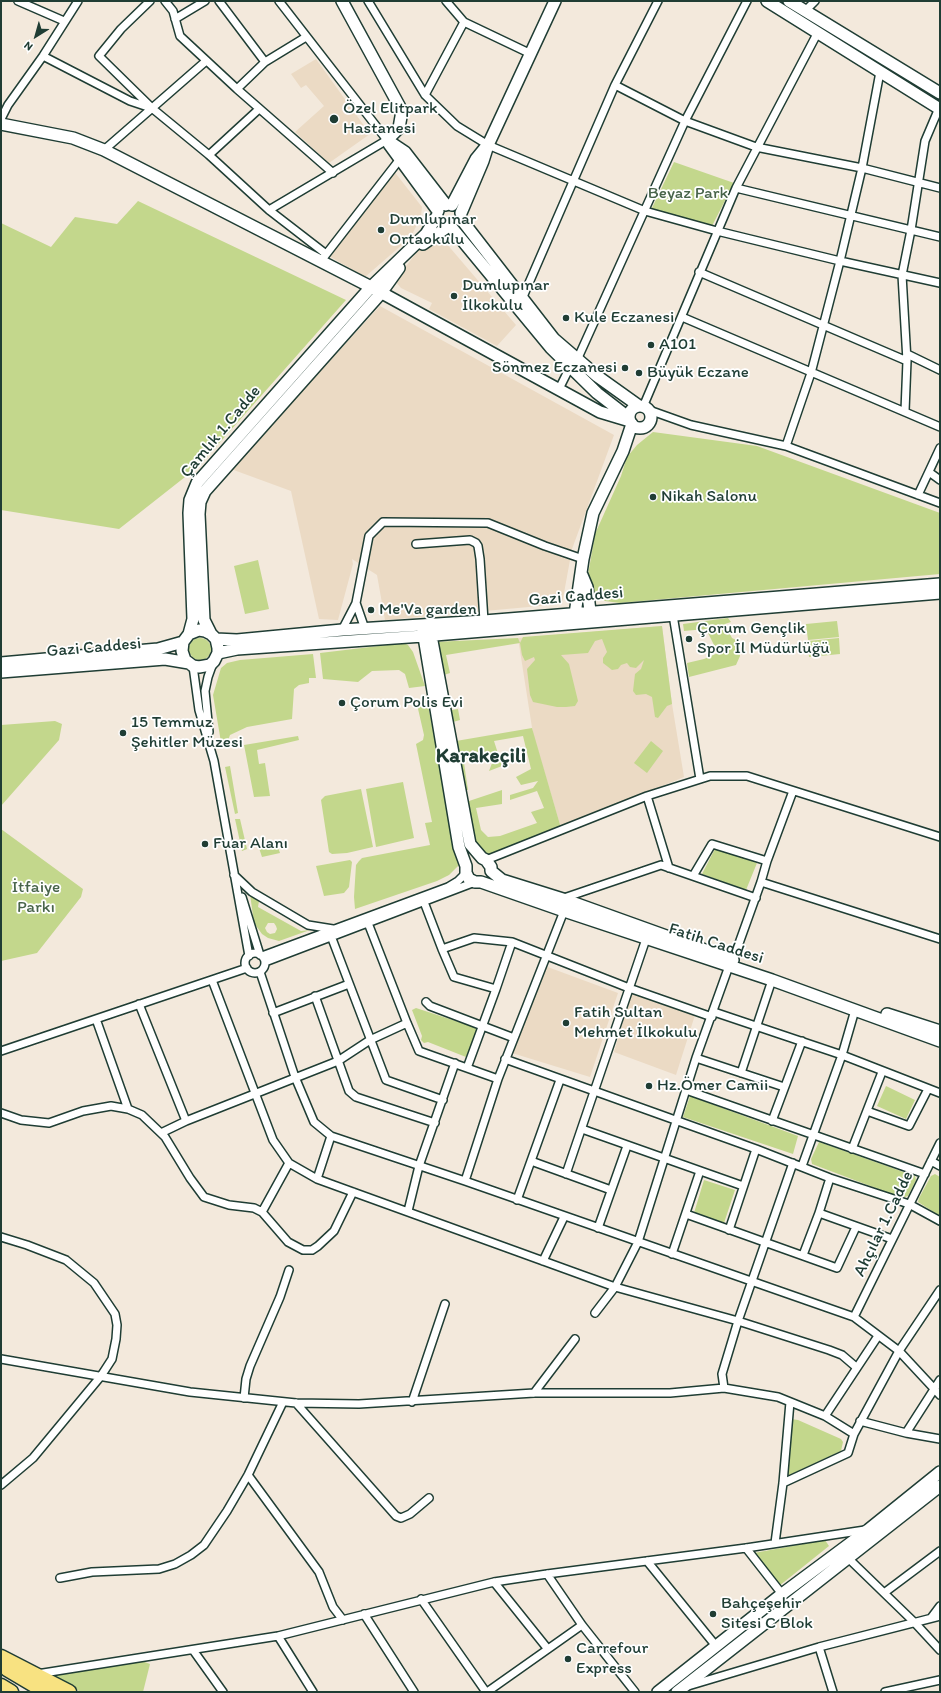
<!DOCTYPE html>
<html>
<head>
<meta charset="utf-8">
<style>
	body { margin:0 }
	#map { position:relative; width:941px; height:1693px; overflow:hidden; background:#f3e9dc; font-family:Itim,sans-serif }
	canvas { display:block }
	.frame { position:absolute; inset:0; border:2px solid #1f3d34; pointer-events:none }
	.north { position:absolute; left:16px; top:16px; width:40px; height:40px; -webkit-text-stroke:3px #fff; paint-order:stroke; rotate:217deg; font-size:11px; font-weight:700; line-height:16px; text-align:center; color:#1f3d34 }
	.north::after { content:''; display:block; margin:auto; width:14px; height:18px; background:#1f3d34; clip-path:polygon(50% 0,100% 100%,50% 72%,0 100%) }
</style>
</head>
<body>
<div id="map">
<canvas width="941" height="1693"></canvas>
<div class="frame"></div>
<div class="north">N</div>
</div>
<script>
const ctx = document.querySelector('canvas').getContext('2d');
ctx.lineJoin = 'round';
function paint(path, color) {
  ctx.fillStyle = color;
  ctx.fill(path, 'evenodd');
}
function shape(rows) {
  const path = new Path2D();
  for (const r of rows) {
    if (r.length === 3) {
      path.moveTo(r[0] + r[2], r[1]);
      path.arc(r[0], r[1], r[2], 0, 2 * Math.PI);
      continue;
    }
    path.moveTo(r[0], r[1]);
    for (let i = 2; i < r.length; i += 2) path.lineTo(r[i], r[i + 1]);
  }
  return path;
}
function stroke(path, color, width, dash) {
  ctx.strokeStyle = color;
  ctx.lineWidth = width;
  ctx.lineCap = dash ? 'butt' : 'round';
  ctx.setLineDash(dash || []);
  ctx.stroke(path);
}
function write(font, color, halo, rows, align = 'center') {
  ctx.font = font + ' Itim,sans-serif';
  ctx.lineWidth = 3.5;
  ctx.setLineDash([]);
  ctx.textBaseline = 'middle';
  ctx.strokeStyle = halo;
  ctx.fillStyle = color;
  for (const [text, x, y, turn = 0] of rows) {
    ctx.save();
    ctx.translate(x, y);
    ctx.rotate((+turn || 0) * Math.PI / 180);
    ctx.textAlign = isNaN(turn) ? turn : align;
    if (halo) ctx.strokeText(text, 0, 0);
    ctx.fillText(text, 0, 0);
    ctx.restore();
  }
}
const built = shape([
	[316,59,370,134,329,163,295,132,324,106,306,85,301,88,291,74],
	[393,170,422,207,421,216,411,237,365,277,329,256],
	[432,243,446,243,516,325,497,346,429,309,432,303,401,288,395,281,419,249],
	[380,306,614,435,572,549,562,604,385,620,377,575,352,559,353,564,338,620,319,619,291,491,231,469],
	[662,626,672,704,684,777,561,828,533,734,518,638],
	[545,966,618,993,590,1077,512,1053],
	[634,994,695,1015,676,1075,614,1052,631,995]
]);
const green = shape([
	[674,162,734,183,712,226,651,210],
	[138,201,346,300,199,466,119,529,1,510,1,223,51,247,75,217,117,224],
	[653,432,757,446,940,513,940,574,620,603,605,601,593,592,588,575,595,534,621,476,627,457,637,445],
	[258,560,269,609,245,614,234,566],
	[728,618,731,622,725,624,732,638,740,642,740,656,736,665,689,677,687,663,704,659,718,653,706,629,684,631,683,624],
	[837,621,839,637,808,640,806,624],
	[662,626,672,704,667,706,658,718,655,717,652,697,646,694,636,695,633,691,635,674,641,669,644,660,636,668,630,667,627,663,621,665,618,669,612,670,603,663,603,658,607,652,602,639,595,641,588,653,561,655,569,664,578,701,575,706,566,707,557,707,533,702,530,695,527,669,535,660,534,657,525,661,522,655,520,643,446,655,450,673,444,675,452,710,458,709,460,720,453,722,434,642,518,638,520,643,523,637],
	[839,638,840,654,809,657,808,641],
	[200,649,11],
	[404,643,408,645,413,652,425,686,409,688,405,674,399,670,372,671,358,682,323,679,320,653],
	[313,654,316,678,309,678,309,683,299,685,294,689,292,719,247,727,230,735,227,743,222,748,213,695,221,668,227,663,240,660],
	[416,700,427,700,459,865,449,875,437,881,355,909,354,897,356,865,359,861,362,858,430,845,425,823,432,822,416,744,423,740,424,735],
	[55,721,62,724,59,740,1,806,1,725],
	[532,728,561,828,492,855,487,854,480,848,475,840,466,802,502,790,502,804,476,808,481,830,488,837,500,836,537,823,531,812,544,808,537,791,510,800,510,795,533,788,538,781,521,785,516,777,531,769,523,736,494,741,502,766,489,771,494,758,472,750,464,763,468,790,463,790,456,741],
	[298,736,299,740,257,750,259,764,265,763,270,796,254,797,244,745],
	[651,741,663,751,647,773,634,763],
	[230,766,238,813,235,814,225,767],
	[403,782,414,838,376,847,366,789],
	[361,789,373,847,347,853,332,854,329,852,321,800,325,796],
	[235,819,240,819,247,849,242,851],
	[1,829,83,889,81,897,37,953,1,961],
	[277,844,280,853,262,857,259,848],
	[716,847,757,863,746,890,702,874],
	[350,860,352,862,349,887,344,893,324,896,316,866],
	[250,894,259,901,258,907,301,931,310,930,279,941,268,938,262,934,254,923],
	[268,923,274,923,276,926,277,929,275,933,270,934,267,932,265,928],
	[416,1008,474,1027,477,1030,466,1057,428,1042,424,1043,421,1040,422,1036,412,1010],
	[886,1086,915,1100,906,1119,877,1106],
	[690,1096,798,1136,793,1154,683,1117],
	[819,1142,915,1176,916,1180,908,1196,902,1198,812,1164,811,1159],
	[935,1174,940,1177,940,1216,918,1202,919,1198,931,1176],
	[704,1180,735,1190,724,1223,694,1213],
	[791,1419,798,1420,841,1439,843,1442,841,1451,787,1476],
	[825,1540,829,1546,779,1586,754,1553],
	[142,1661,150,1664,143,1692,81,1692,48,1675]
]);
const street = shape([
	[18,1,64,21],
	[150,1,121,29,99,56,153,109,209,155,269,210,326,254],
	[165,1,173,11,180,36,237,89,333,173],
	[219,1,265,62],
	[368,1,425,95,457,126,488,145,645,211,717,231,840,261,940,283],
	[446,1,464,22,529,53],
	[805,11,815,1],
	[175,19,205,1],
	[43,56,130,101,151,108],
	[615,85,685,121,756,147,862,168,940,188],
	[237,89,265,62,306,37],
	[425,95,464,22],
	[1,119,8,105,43,56,78,1],
	[104,150,206,61],
	[209,155,259,109],
	[736,188,940,237],
	[269,210,387,140,279,1],
	[324,257,400,159],
	[699,272,907,361],
	[522,299,615,85,658,1],
	[682,317,940,427],
	[907,354,940,370],
	[559,389,570,367,577,360,685,121,747,1],
	[643,407,736,188,818,32],
	[649,410,691,425,786,446,940,503],
	[905,411,907,361,902,275,911,230,925,141,939,108],
	[786,446,811,373,840,261,862,168,880,72],
	[929,472,940,480],
	[918,495,940,448],
	[416,544,470,540,476,543,478,546,480,559,484,621],
	[356,603,365,629],
	[673,615,700,779],
	[342,630,356,603,369,536,383,522,488,523,545,546,583,559],
	[193,666,199,710,214,761,249,956],
	[209,732,205,691,208,677,213,663],
	[647,796,669,868],
	[486,860,647,796,710,776,747,776,940,837],
	[234,875,252,892,308,925,333,929],
	[693,876,712,844,767,861],
	[761,882,940,939],
	[242,897,260,955],
	[561,899,661,865,756,898],
	[424,902,442,949,474,938,512,942,629,988,712,1017],
	[368,923,407,1023,419,1051,498,1079],
	[331,936,386,1080,443,1100],
	[442,949,454,977,496,989,467,1068],
	[255,963,10],
	[262,956,448,887,458,881,466,873],
	[733,960,761,882,767,861,793,791],
	[265,962,475,882],
	[260,972,295,1077,314,1122,331,1136,465,1181,854,1317,899,1351,940,1395],
	[212,980,273,1140,289,1163,317,1179,615,1287,738,1321,829,1350,842,1355,856,1367],
	[496,989,512,942],
	[315,996,349,1091,356,1097,435,1123],
	[426,1002,430,1006,514,1038],
	[139,1004,186,1121],
	[714,1012,842,1055,940,1093],
	[273,1013,349,984],
	[96,1019,128,1109],
	[1,1051,247,968],
	[696,1058,784,1087],
	[505,1059,756,1149,830,1178,909,1204,940,1221],
	[741,1073,772,980],
	[686,1090,925,1174],
	[867,1111,909,1126,928,1089],
	[1,1113,21,1120,49,1123,83,1111,111,1106,128,1109,142,1115,165,1137,190,1178,204,1197,229,1205,254,1208,262,1212,288,1242,303,1250,312,1250,318,1246,334,1231,353,1192],
	[772,1121,802,1041],
	[582,1129,743,1186],
	[161,1133,186,1121,338,1061,370,1040,407,1023],
	[852,1149,882,1072],
	[531,1161,611,1190],
	[931,1161,940,1166],
	[802,1166,842,1055,855,1010],
	[566,1174,646,939],
	[317,1179,331,1136],
	[465,1181,498,1079,564,911],
	[517,1200,560,1080],
	[408,1211,419,1166,455,1063],
	[262,1212,289,1163],
	[819,1213,892,1239],
	[686,1214,837,1268,856,1227],
	[598,1228,627,1146],
	[729,1230,756,1149],
	[1,1237,27,1245,66,1260,94,1283,115,1314,117,1325,116,1339,112,1359,101,1376,33,1458,1,1485],
	[672,1254,700,1171],
	[803,1255,819,1213,830,1178],
	[543,1261,564,1217],
	[595,1313,615,1287,638,1242,696,1058,729,966],
	[854,1317,940,1143],
	[1,1359,190,1392,296,1403,359,1404,534,1393,670,1393,724,1388,778,1397,825,1416,854,1434],
	[724,1388,722,1374,738,1321,793,1163],
	[534,1393,575,1339],
	[244,1398,246,1379,250,1366,280,1297,289,1270],
	[412,1402,445,1304],
	[296,1403,396,1516,401,1518,410,1514,429,1498],
	[825,1416,878,1336],
	[860,1421,906,1433,940,1439],
	[906,1433,940,1380],
	[248,1475,319,1572,333,1607,343,1620],
	[783,1483,848,1453,854,1434,899,1351,940,1290],
	[775,1543,783,1483,790,1402],
	[746,1548,782,1594],
	[848,1558,915,1623,940,1650],
	[647,1561,716,1646],
	[547,1574,582,1625,635,1692],
	[60,1578,92,1572,159,1569,175,1564,191,1555,204,1545,227,1511,248,1475,283,1402],
	[494,1582,547,1648],
	[884,1593,940,1551],
	[421,1599,486,1692],
	[364,1614,414,1692],
	[931,1618,940,1606],
	[278,1636,313,1692],
	[819,1647,833,1692],
	[193,1650,223,1692],
	[37,1674,278,1636,494,1582,547,1574,746,1548,865,1530],
	[688,1686,819,1647,940,1616],
	[487,1692,582,1625],
	[885,1692,940,1680]
]);
const secondary = shape([
	[342,1,402,111,399,128,387,140],
	[767,1,940,109],
	[789,1,940,93],
	[1,124,73,138,104,150,371,287,600,412,630,421],
	[387,140,405,152,446,205],
	[389,144,438,211],
	[452,205,476,159,485,148],
	[461,213,483,161,488,145,555,1],
	[461,219,554,339,597,376,639,406],
	[452,228,551,348,597,393,628,417],
	[423,244,446,228],
	[640,417,11],
	[582,575,587,587,591,619],
	[576,621,575,614,583,559,593,513,623,451,632,424],
	[422,625,459,847,466,866,466,873,469,879,475,882,481,882,564,911,772,980,940,1041],
	[429,625,470,844,482,858,486,860,491,867,491,871,502,880,566,900,733,960],
	[189,634,199,630,205,631,211,634,216,639,218,648,218,653,214,661,210,665,199,667,193,666,185,660,182,651,183,642,189,634,193,619,189,513,190,500,197,483,371,287,426,234,437,216],
	[211,634,204,620,199,514,200,502,205,491,381,293,399,268],
	[216,639,237,640,342,630,484,621,940,584],
	[218,653,237,649,423,636,940,593],
	[1,663,158,649,183,642],
	[1,672,165,659,189,663],
	[887,1014,940,1031],
	[658,1692,782,1594,868,1530,940,1472],
	[677,1692,940,1486]
]);
const highway = shape([
	[1,1657,69,1692],
	[7,1669,46,1692],
	[1,1686,11,1692]
]);
const markers = [
	[334,119,5,"#1f3d34"],
	[381,230,4,"#1f3d34"],
	[454,296,4,"#1f3d34"],
	[566,318,4,"#1f3d34"],
	[651,345,4,"#1f3d34"],
	[625,368,4,"#1f3d34"],
	[639,373,4,"#1f3d34"],
	[653,497,4,"#1f3d34"],
	[371,610,4,"#1f3d34"],
	[689,639,4,"#1f3d34"],
	[342,703,4,"#1f3d34"],
	[123,733,4,"#1f3d34"],
	[205,844,4,"#1f3d34"],
	[566,1023,4,"#1f3d34"],
	[649,1086,4,"#1f3d34"],
	[713,1614,4,"#1f3d34"],
	[568,1659,4,"#1f3d34"]
];
const poiNames = [
	["Özel Elitpark",343,109],
	["Hastanesi",343,129],
	["Dumlupınar",389,220],
	["Ortaokulu",389,240],
	["Dumlupınar",462,286],
	["İlkokulu",462,306],
	["Kule Eczanesi",574,318],
	["A101",659,345],
	["Sönmez Eczanesi",617,368,"right"],
	["Büyük Eczane",647,373],
	["Nikah Salonu",661,497],
	["Me'Va garden",379,610],
	["Çorum Gençlik",697,629],
	["Spor İl Müdürlüğü",697,649],
	["Çorum Polis Evi",350,703],
	["15 Temmuz",131,723],
	["Şehitler Müzesi",131,743],
	["Fuar Alanı",213,844],
	["Fatih Sultan",574,1013],
	["Mehmet İlkokulu",574,1033],
	["Hz.Ömer Camii",657,1086],
	["Bahçeşehir",721,1604],
	["Sitesi C Blok",721,1624],
	["Carrefour",576,1649],
	["Express",576,1669]
];
const parkNames = [
	["Beyaz Park",688,194],
	["İtfaiye",36,888],
	["Parkı",36,908]
];
const streetNames = [
	["Çamlık 1.Cadde",221,432,-50],
	["Gazi Caddesi",576,597,-5],
	["Gazi Caddesi",94,648,-5],
	["Fatih Caddesi",716,944,18],
	["Ahçılar 1.Cadde",884,1224,-64]
];
const districtNames = [
	["Karakeçili",481,757]
];
paint(built, '#ebdac4');
paint(green, '#c3d78c');
stroke(street, '#1f3d34', 10);
stroke(secondary, '#1f3d34', 14);
stroke(highway, '#1f3d34', 17);
stroke(street, '#fff', 7);
stroke(secondary, '#fff', 11);
stroke(highway, '#f8e281', 14);
for (const [x, y, r, color] of markers) {
  const dot = new Path2D();
  dot.arc(x, y, r, 0, 2 * Math.PI);
  ctx.fillStyle = color;
  ctx.fill(dot);
  stroke(dot, '#fff', 1.5);
}
write('17px', '#1f3d34', '#fff', poiNames, 'left');
write('17px', '#48644a', '#fff', parkNames);
write('17px', '#1f3d34', '#fff', streetNames);
write('bold 21px', '#1f3d34', '#fff', districtNames);
</script>
</body>
</html>
